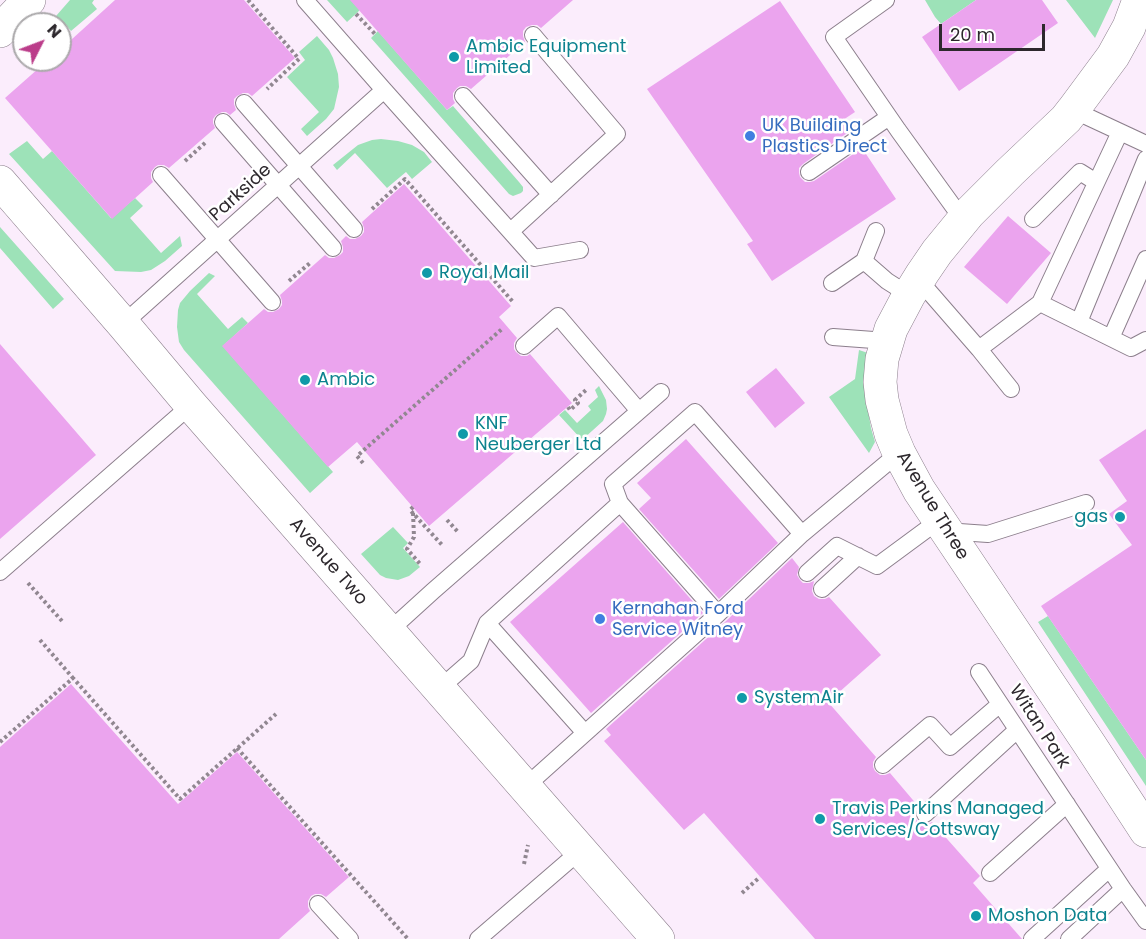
<!DOCTYPE html>
<html>
<head>
<meta charset="utf-8">
<style>
	body { margin:0 }
	#map { position:relative; width:1146px; height:939px; overflow:hidden; background:#fbedfc; font-family:Poppins,sans-serif }
	canvas { display:block }
	.north { position:absolute; left:12px; top:12px; width:60px; height:60px; box-sizing:border-box; background:#fff; border:2px solid #aba9ab; border-radius:50%; rotate:48deg; font-size:16px; font-weight:700; line-height:24px; text-align:center; color:#2d282d }
	.north::after { content:''; display:block; margin:auto; width:21px; height:27px; background:#bb3d8a; clip-path:polygon(50% 0,100% 100%,50% 72%,0 100%) }
	.scale { position:absolute; left:939px; top:24px; width:106px; height:27px; box-sizing:border-box; border:3px solid #2d282d; border-top:0; padding-left:8px; font-size:18px; line-height:21px; white-space:nowrap; color:#2d282d; -webkit-text-stroke:4px #fff; paint-order:stroke }
</style>
</head>
<body>
<div id="map">
<canvas width="1146" height="939"></canvas>
<div class="north">N</div>
<div class="scale">20 m</div>
</div>
<script>
const ctx = document.querySelector('canvas').getContext('2d');
ctx.lineJoin = 'round';
function paint(path, color) {
  ctx.fillStyle = color;
  ctx.fill(path, 'evenodd');
}
function shape(rows) {
  const path = new Path2D();
  for (const r of rows) {
    path.moveTo(r[0], r[1]);
    for (let i = 2; i < r.length; i += 2) path.lineTo(r[i], r[i + 1]);
  }
  return path;
}
function stroke(path, color, width, dash) {
  ctx.strokeStyle = color;
  ctx.lineWidth = width;
  ctx.lineCap = dash ? 'butt' : 'round';
  ctx.setLineDash(dash || []);
  ctx.stroke(path);
}
function write(font, color, halo, rows, align = 'center') {
  ctx.font = font + ' Poppins,sans-serif';
  ctx.lineWidth = 5;
  ctx.setLineDash([]);
  ctx.textBaseline = 'middle';
  ctx.strokeStyle = halo;
  ctx.fillStyle = color;
  for (const [text, x, y, turn = 0] of rows) {
    ctx.save();
    ctx.translate(x, y);
    ctx.rotate((+turn || 0) * Math.PI / 180);
    ctx.textAlign = isNaN(turn) ? turn : align;
    if (halo) ctx.strokeText(text, 0, 0);
    ctx.fillText(text, 0, 0);
    ctx.restore();
  }
}
const green = shape([
	[70,0,94,0,92,3,97,9,71,31,66,25,60,31,60,24,49,24],
	[327,0,351,0,360,10,347,22],
	[925,0,976,0,941,24,935,17],
	[1066,0,1113,0,1095,38],
	[378,31,447,110,453,106,519,182,523,187,523,191,521,193,513,196,509,194,371,38],
	[317,36,329,50,333,58,338,74,339,87,334,109,326,119,307,136,301,129,319,112,287,77,305,60,299,52],
	[381,139,398,141,412,145,424,152,432,162,412,179,406,172,387,188,355,153,337,170,333,165,358,145,372,140],
	[27,141,43,159,52,151,111,218,135,198,143,206,130,218,161,253,180,236,182,246,165,261,151,270,141,272,115,271,9,154],
	[0,227,64,299,53,309,0,248],
	[209,273,215,276,197,294,228,329,242,317,248,323,223,346,333,472,310,493,184,350,179,342,177,327,178,310,180,303,190,291],
	[859,350,868,353,864,377,864,387,871,428,875,442,869,453,829,397,855,379],
	[599,386,606,400,607,409,606,414,603,421,582,440,559,415,565,410,577,423,591,410,588,406,598,397,595,390],
	[393,527,408,543,403,548,420,567,409,576,398,580,386,578,380,575,361,554],
	[1048,616,1146,760,1146,786,1038,622]
]);
const building = shape([
	[115,0,244,0,295,58,252,96,248,93,243,93,237,96,234,99,234,104,236,110,230,115,226,112,222,112,216,115,213,119,213,123,215,128,169,168,164,165,158,165,155,167,151,172,151,178,153,182,112,219,5,98,48,60,60,60,60,50],
	[350,0,573,0,541,28,537,25,532,25,526,27,523,31,523,36,525,42,471,89,466,86,460,86,457,88,453,93,453,99,455,103,447,110],
	[976,0,1042,0,1058,23,959,91,922,37],
	[780,1,855,112,843,120,850,131,803,164,799,168,799,173,800,177,805,182,810,182,814,181,862,148,896,199,772,281,747,244,753,241,647,89],
	[404,184,511,306,499,317,517,338,514,343,514,349,516,352,521,356,527,356,530,354,572,403,429,526,357,442,328,467,222,346,264,309,268,312,273,312,279,309,282,305,282,301,280,295,325,255,329,258,334,258,340,255,343,252,343,247,341,241,346,236,350,239,355,239,361,236,364,232,364,228,362,222],
	[1008,216,1051,253,1007,304,964,267],
	[0,344,96,455,0,539],
	[776,368,805,403,775,428,746,392],
	[1146,429,1146,760,1041,606,1132,545,1109,514,1127,501,1099,460],
	[686,439,778,543,719,599,639,509,651,498,637,483],
	[623,522,703,613,591,713,510,622],
	[792,558,799,567,797,575,800,580,803,583,809,583,814,581,812,591,814,596,819,599,825,599,829,597,881,655,828,702,876,757,873,762,873,767,875,771,880,775,885,775,890,773,918,806,915,811,915,817,917,821,922,824,928,824,932,822,980,876,973,883,1022,939,815,939,704,813,684,830,604,741,611,735,606,729,725,622],
	[71,684,178,804,237,752,349,877,326,897,321,894,315,894,311,896,308,901,308,907,310,911,279,939,0,939,0,747]
]);
const path = shape([
	[248,0,299,59,267,89],
	[356,14,375,34],
	[185,161,206,142],
	[372,209,405,179,514,303],
	[289,281,310,263],
	[568,407,570,410,578,403,575,400,586,390],
	[363,463,357,456,502,329],
	[413,507,410,510,443,546],
	[413,513,414,537,407,549,421,565],
	[447,520,459,533],
	[28,583,62,621],
	[40,640,73,678],
	[0,742,73,678,180,799,276,714],
	[237,748,408,939],
	[524,864,528,845],
	[742,893,760,877]
]);
const service = shape([
	[305,0,384,90,534,258,580,250],
	[886,0,834,37,898,130,963,220],
	[463,96,551,195],
	[244,103,354,229],
	[1073,110,1146,144],
	[223,122,333,248],
	[1120,132,1040,303,1131,348,1146,340],
	[809,172,889,117],
	[161,175,272,302],
	[1033,219,1080,172,1096,182],
	[511,231,617,134,533,35],
	[864,261,887,281,909,295],
	[919,280,979,349,1040,303],
	[832,283,864,261,876,231],
	[1079,322,1146,159],
	[123,324,384,90],
	[833,337,887,341],
	[1111,338,1146,259],
	[524,346,558,316,639,411],
	[979,349,1011,389],
	[620,503,718,614],
	[945,531,988,534,1086,503],
	[0,572,191,405],
	[807,573,837,546,877,566,938,521],
	[822,589,858,556],
	[487,623,585,733],
	[389,631,433,591,661,392],
	[979,672,1123,889,1146,921],
	[439,689,471,661,487,623,620,503,613,484,695,412,802,534],
	[883,765,930,725,950,747,1000,704],
	[525,787,718,614,802,534,899,453],
	[925,814,1017,730],
	[990,873,1067,804],
	[318,904,350,939],
	[478,939,580,851],
	[1032,939,1109,869],
	[1069,939,1123,889]
]);
const minor = shape([
	[1139,0,1129,27,1113,56,1073,110,1066,119,1010,172,969,213,937,252,922,274,909,295,891,329,882,359,880,382,882,400,891,434,899,453,919,490,1090,745,1146,831],
	[0,31,29,0],
	[0,182,123,324,191,405,658,939]
]);
const markers = [
	[454,57,6,"#0f9aa8"],
	[750,136,6,"#3f7fe0"],
	[427,273,6,"#0f9aa8"],
	[305,380,6,"#0f9aa8"],
	[463,434,6,"#0f9aa8"],
	[1120,517,6,"#0f9aa8"],
	[600,619,6,"#3f7fe0"],
	[742,698,6,"#0f9aa8"],
	[820,819,6,"#0f9aa8"],
	[976,916,6,"#0f9aa8"]
];
const cultureNames = [
	["Ambic Equipment",466,47],
	["Limited",466,68],
	["Royal Mail",439,273],
	["Ambic",317,380],
	["KNF",475,424],
	["Neuberger Ltd",475,445],
	["gas",1108,517,"right"],
	["SystemAir",754,698],
	["Travis Perkins Managed",832,809],
	["Services/Cottsway",832,830],
	["Moshon Data",988,916]
];
const shopNames = [
	["UK Building",762,126],
	["Plastics Direct",762,147],
	["Kernahan Ford",612,609],
	["Service Witney",612,630]
];
const streetNames = [
	["Parkside",241,193,-42],
	["Avenue Three",932,506,59],
	["Avenue Two",328,562,49],
	["Witan Park",1039,727,57]
];
paint(green, '#9de2b8');
paint(building, '#eba4ee');
stroke(service, '#8c7f8c', 18);
stroke(minor, '#8c7f8c', 34);
stroke(path, '#918791', 4, [3, 3]);
stroke(service, '#fff', 16);
stroke(minor, '#fff', 33);
for (const [x, y, r, color] of markers) {
  const dot = new Path2D();
  dot.arc(x, y, r, 0, 2 * Math.PI);
  ctx.fillStyle = color;
  ctx.fill(dot);
  stroke(dot, '#fff', 2);
}
write('18px', '#0d838f', '#fff', cultureNames, 'left');
write('18px', '#366cbe', '#fff', shopNames, 'left');
write('18px', '#2d282d', '#fff', streetNames);
</script>
</body>
</html>
